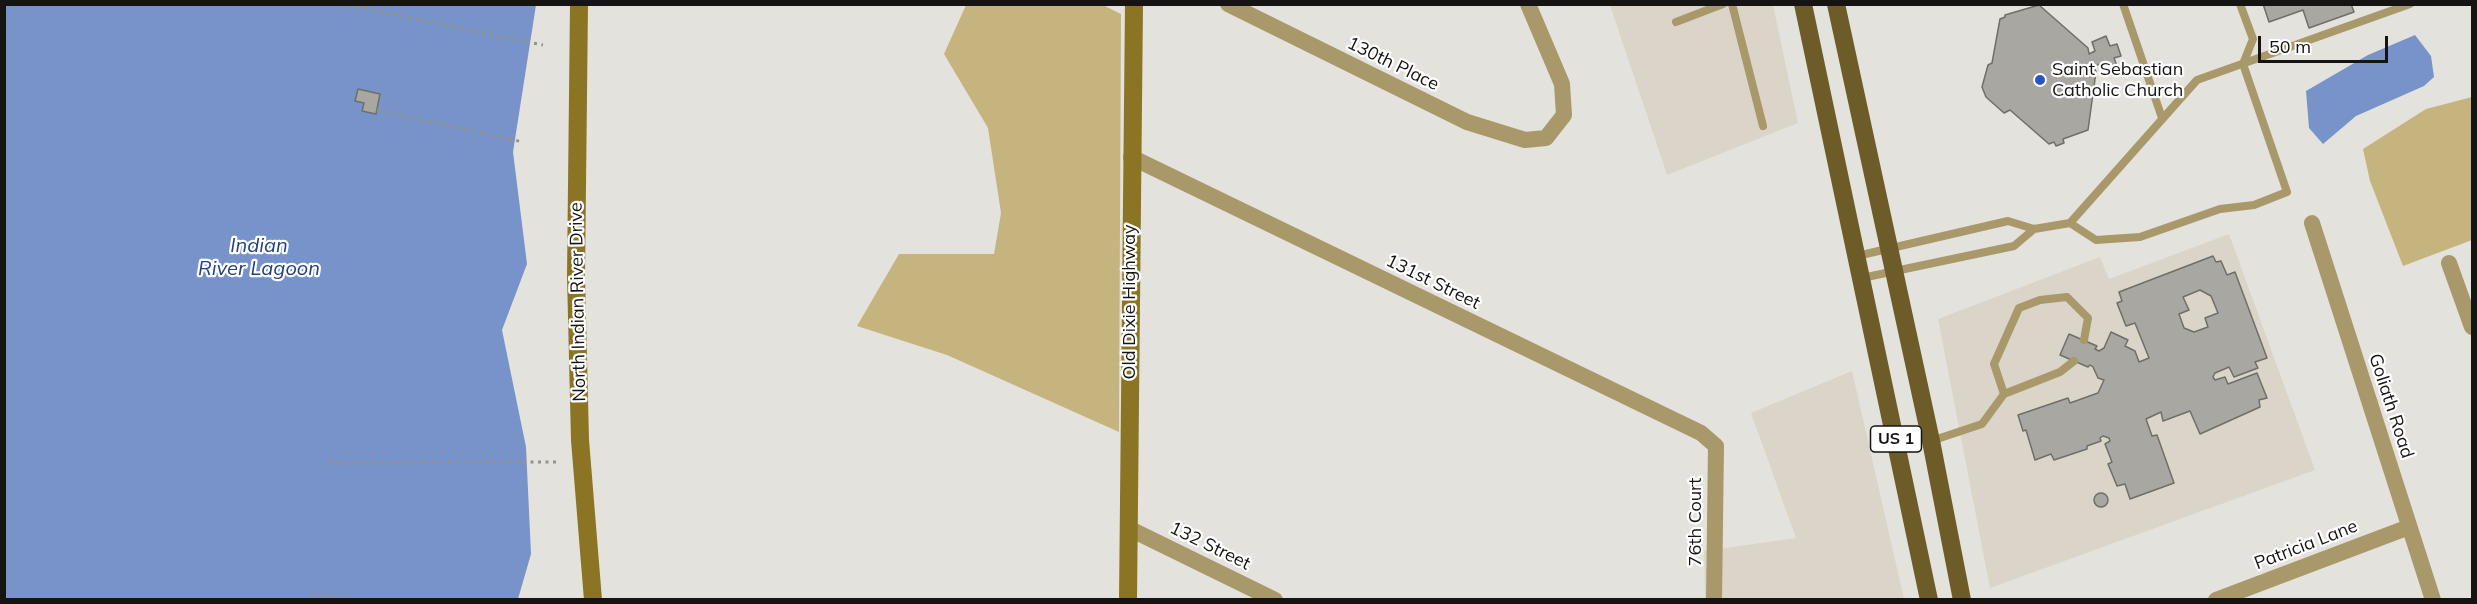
<!DOCTYPE html>
<html>
<head>
<meta charset="utf-8">
<style>
	body { margin:0 }
	#map { position:relative; width:2477px; height:604px; overflow:hidden; background:#e4e2dc; font-family:Mulish,sans-serif }
	canvas { display:block }
	.frame { position:absolute; inset:0; border:6px solid #151412; pointer-events:none }
	.scale { position:absolute; left:2258px; top:36px; width:130px; height:27px; box-sizing:border-box; border:3px solid #151412; border-top:0; padding-left:8px; font-size:18px; line-height:21px; white-space:nowrap; color:#151412; -webkit-text-stroke:4px #fff; paint-order:stroke }
</style>
</head>
<body>
<div id="map">
<canvas width="2477" height="604"></canvas>
<div class="frame"></div>
<div class="scale">50 m</div>
</div>
<script>
const ctx = document.querySelector('canvas').getContext('2d');
ctx.lineJoin = 'round';
function paint(path, color) {
  ctx.fillStyle = color;
  ctx.fill(path, 'evenodd');
}
function shape(rows) {
  const path = new Path2D();
  for (const r of rows) {
    if (r.length === 3) {
      path.moveTo(r[0] + r[2], r[1]);
      path.arc(r[0], r[1], r[2], 0, 2 * Math.PI);
      continue;
    }
    path.moveTo(r[0], r[1]);
    for (let i = 2; i < r.length; i += 2) path.lineTo(r[i], r[i + 1]);
  }
  return path;
}
function stroke(path, color, width, dash) {
  ctx.strokeStyle = color;
  ctx.lineWidth = width;
  ctx.lineCap = dash ? 'butt' : 'round';
  ctx.setLineDash(dash || []);
  ctx.stroke(path);
}
function write(font, color, halo, rows, align = 'center') {
  ctx.font = font + ' Mulish,sans-serif';
  ctx.lineWidth = 4.5;
  ctx.setLineDash([]);
  ctx.textBaseline = 'middle';
  ctx.strokeStyle = halo;
  ctx.fillStyle = color;
  for (const [text, x, y, turn = 0] of rows) {
    ctx.save();
    ctx.translate(x, y);
    ctx.rotate((+turn || 0) * Math.PI / 180);
    ctx.textAlign = isNaN(turn) ? turn : align;
    if (halo) ctx.strokeText(text, 0, 0);
    ctx.fillText(text, 0, 0);
    ctx.restore();
  }
}
const built = shape([
	[1610,5,1773,5,1798,123,1667,175],
	[2229,234,2315,470,1990,588,1938,319,2100,257,2109,279],
	[1852,371,1904,599,1705,599,1704,551,1796,538,1751,413]
]);
const green = shape([
	[966,5,1103,5,1121,14,1119,432,947,355,857,326,899,254,994,254,1001,213,988,128,944,54],
	[2472,97,2472,240,2403,266,2370,181,2363,149,2426,109]
]);
const water = shape([
	[4,5,536,5,513,152,527,264,502,330,526,447,531,554,518,599,5,599],
	[2415,35,2431,56,2434,77,2424,86,2356,116,2323,144,2309,128,2306,91,2368,55]
]);
const building = shape([
	[2263,4,2351,4,2354,12,2309,28,2303,10,2269,22,2263,4],
	[2039,5,2088,48,2089,54,2095,51,2092,42,2106,36,2110,46,2117,44,2121,56,2114,58,2117,66,2103,71,2100,64,2094,66,2096,72,2088,130,2063,139,2064,143,2056,146,2054,142,2049,144,2010,110,2004,113,1986,97,1982,87,1988,65,1992,63,2000,19,2005,17,2005,15,2039,5],
	[358,89,380,94,376,114,362,111,364,103,355,101,358,89],
	[2213,256,2216,262,2221,261,2227,275,2235,272,2267,358,2255,362,2258,368,2234,377,2229,367,2215,373,2213,377,2215,380,2225,377,2228,384,2257,373,2267,398,2259,400,2260,407,2200,434,2190,411,2163,421,2161,412,2146,419,2152,436,2157,435,2174,483,2130,499,2125,484,2117,486,2108,464,2112,462,2105,444,2110,441,2109,438,2103,436,2100,438,2101,441,2087,446,2087,449,2054,460,2051,454,2035,460,2026,430,2023,431,2018,415,2068,398,2070,403,2098,393,2104,380,2098,378,2093,367,2090,365,2088,367,2060,355,2069,334,2097,346,2095,349,2099,351,2104,348,2111,332,2128,340,2125,346,2135,351,2139,362,2149,358,2135,323,2126,326,2117,303,2122,301,2119,292,2213,256],
	[2200,290,2211,296,2218,313,2205,318,2208,327,2194,332,2184,328,2179,314,2189,310,2183,297,2200,290],
	[2101,500,7]
]);
const path = shape([
	[343,4,543,45],
	[377,110,523,142],
	[328,463,559,462],
	[311,594,360,600]
]);
const lane = shape([
	[1732,4,1763,126],
	[2123,4,2162,118],
	[1676,22,1723,4],
	[2070,223,2096,240,2140,237,2220,209,2254,205,2287,192,2243,64,2253,39,2240,4],
	[1857,256,2008,221,2034,229,2070,223,2197,80,2410,4],
	[1862,278,2014,246,2034,229],
	[2004,394,1994,364,2019,308,2040,300,2067,297,2088,318,2084,340],
	[1931,441,1982,424,2004,394,2060,372,2074,361]
]);
const street = shape([
	[1228,4,1467,122,1525,140,1546,138,1564,115,1562,84,1528,4],
	[1131,157,1701,433,1716,446,1714,600],
	[2312,223,2433,600],
	[2449,263,2472,327],
	[1128,528,1275,600],
	[2216,600,2409,527]
]);
const secondary = shape([
	[579,4,576,276,580,440,593,600],
	[1128,600,1134,4]
]);
const primary = shape([
	[1803,4,1929,600],
	[1836,4,1931,441,1962,600]
]);
const markers = [
	[2040,80,6,"#2756c4"]
];
const shields = [
	[1896,439,51]
];
const shieldNames = [
	["US 1",1896,439]
];
const streetNames = [
	["130th Place",1393,64,26],
	["131st Street",1433,282,26],
	["North Indian River Drive",578,302,-91],
	["Old Dixie Highway",1130,302,-90],
	["Goliath Road",2391,406,72],
	["76th Court",1696,522,-90],
	["Patricia Lane",2306,545,-21],
	["132 Street",1210,546,26]
];
const poiNames = [
	["Saint Sebastian",2052,70],
	["Catholic Church",2052,91]
];
const waterNames = [
	["Indian",259,246],
	["River Lagoon",259,269]
];
paint(built, '#dad5c8');
paint(green, '#c6b47e');
paint(water, '#7893ca');
paint(building, '#a9a7a2');
stroke(building, '#6f6e69', 1.5);
stroke(path, '#93928d', 3, [3, 4.5]);
stroke(lane, '#a8986a', 8);
stroke(street, '#a8986a', 16);
stroke(secondary, '#8c7425', 18);
stroke(primary, '#6d5c27', 18);
for (const [x, y, r, color] of markers) {
  const dot = new Path2D();
  dot.arc(x, y, r, 0, 2 * Math.PI);
  ctx.fillStyle = color;
  ctx.fill(dot);
  stroke(dot, '#fff', 2);
}
for (const [x, y, w] of shields) {
  const box = new Path2D();
  box.roundRect(x - w / 2, y - 13, w, 26, 4.5);
  ctx.fillStyle = '#fff';
  ctx.fill(box);
  stroke(box, '#151412', 1.5);
}
write('bold 16px', '#151412', null, shieldNames);
write('18px', '#151412', '#fff', streetNames);
write('18px', '#151412', '#fff', poiNames, 'left');
write('italic 20px', '#224082', '#fff', waterNames);
</script>
</body>
</html>
